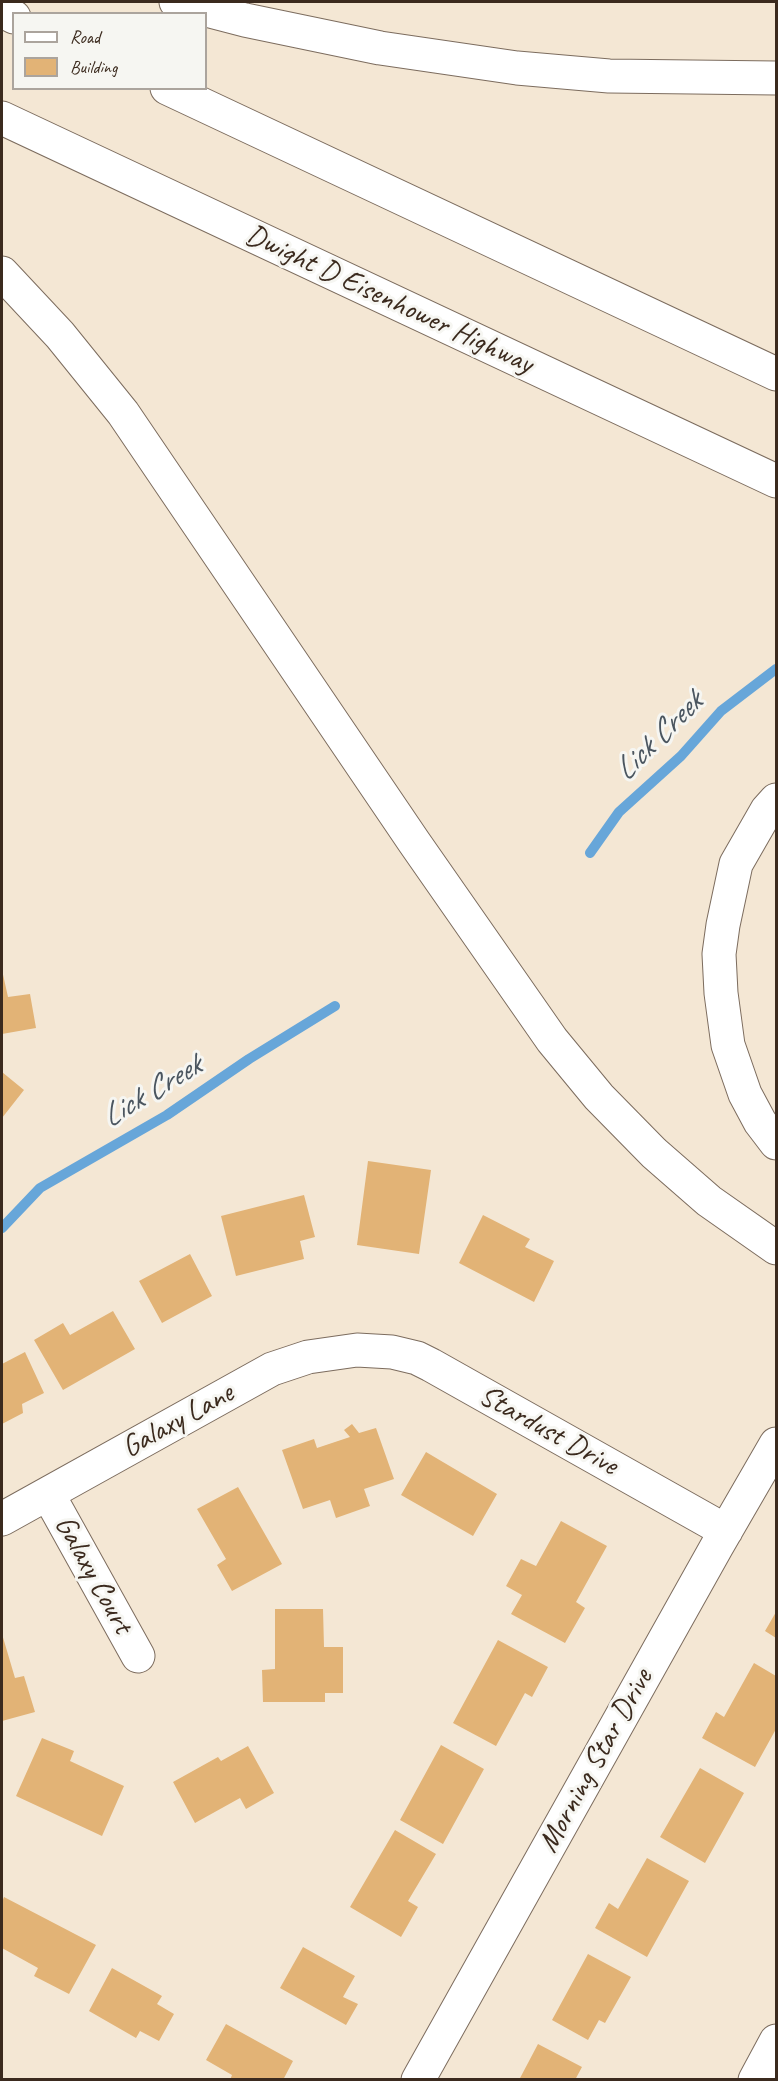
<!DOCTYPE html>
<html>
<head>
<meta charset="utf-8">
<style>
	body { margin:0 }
	#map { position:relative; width:778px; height:2081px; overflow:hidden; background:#f4e7d4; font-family:Caveat,sans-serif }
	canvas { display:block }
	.frame { position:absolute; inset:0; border:3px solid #3b2a1e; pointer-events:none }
	.legend { position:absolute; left:12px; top:12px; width:195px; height:78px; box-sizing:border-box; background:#f6f6f2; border:2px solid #aba49d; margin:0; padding:8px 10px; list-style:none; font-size:18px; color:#3b2a1e }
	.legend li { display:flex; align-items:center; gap:12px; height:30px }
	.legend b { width:30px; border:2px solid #aba49d }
</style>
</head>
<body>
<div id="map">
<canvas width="778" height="2081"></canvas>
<div class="frame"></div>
<ul class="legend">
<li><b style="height:8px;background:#fff"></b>Road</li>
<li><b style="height:16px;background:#e2b376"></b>Building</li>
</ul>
</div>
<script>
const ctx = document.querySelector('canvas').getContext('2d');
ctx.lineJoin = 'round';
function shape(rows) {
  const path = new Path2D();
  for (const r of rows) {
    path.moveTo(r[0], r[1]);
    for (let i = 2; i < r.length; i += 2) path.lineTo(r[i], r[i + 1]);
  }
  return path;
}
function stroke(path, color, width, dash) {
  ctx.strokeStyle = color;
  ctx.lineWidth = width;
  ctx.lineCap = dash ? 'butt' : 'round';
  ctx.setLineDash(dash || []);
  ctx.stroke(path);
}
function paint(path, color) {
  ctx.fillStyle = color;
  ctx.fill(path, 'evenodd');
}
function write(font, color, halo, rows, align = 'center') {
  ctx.font = font + ' Caveat,sans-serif';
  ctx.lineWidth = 6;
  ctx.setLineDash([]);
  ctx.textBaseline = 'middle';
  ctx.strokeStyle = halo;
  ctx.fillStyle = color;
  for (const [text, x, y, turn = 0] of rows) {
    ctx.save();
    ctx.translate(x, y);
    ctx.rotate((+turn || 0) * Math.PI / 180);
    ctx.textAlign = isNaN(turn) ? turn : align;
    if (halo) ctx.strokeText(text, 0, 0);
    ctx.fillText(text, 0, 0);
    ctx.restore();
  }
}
const stream = shape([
	[590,853,619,812,681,756,721,711,776,669],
	[2,1228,40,1188,167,1115,249,1059,335,1006]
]);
const building = shape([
	[2,970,8,997,30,994,36,1028,2,1034],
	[2,1072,24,1090,2,1118],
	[368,1161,431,1170,419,1254,357,1245],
	[304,1195,315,1237,300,1241,304,1259,236,1276,221,1216],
	[483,1215,530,1239,525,1247,554,1261,534,1302,459,1263],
	[190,1254,212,1296,162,1323,139,1281],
	[113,1311,135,1349,63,1390,34,1340,63,1323,70,1335],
	[25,1352,44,1393,22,1404,23,1413,2,1424,2,1364],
	[352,1424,359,1433,376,1428,394,1479,364,1489,370,1506,336,1518,330,1500,303,1509,282,1450,314,1439,317,1448,350,1437,344,1430],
	[426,1452,497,1494,473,1536,401,1495],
	[238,1487,282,1564,232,1591,217,1565,226,1559,197,1509],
	[561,1521,607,1546,576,1602,585,1608,565,1643,511,1614,522,1595,506,1586,521,1559,536,1566],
	[275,1609,323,1609,324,1647,343,1647,343,1693,325,1693,325,1702,263,1702,262,1670,275,1669],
	[776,1612,776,1638,765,1631],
	[2,1634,15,1678,24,1676,35,1712,2,1721],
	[498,1640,548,1667,532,1697,525,1693,496,1746,453,1723],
	[754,1663,776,1676,776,1729,755,1767,702,1738,716,1712,724,1717],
	[42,1738,74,1751,70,1761,124,1786,102,1836,16,1796],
	[441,1745,484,1769,443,1844,400,1820],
	[248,1746,274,1793,246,1809,240,1798,195,1823,173,1782,218,1757,221,1761],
	[700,1768,744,1793,705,1863,660,1837],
	[395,1830,436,1854,408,1901,418,1907,401,1937,350,1907],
	[647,1858,689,1881,647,1957,595,1928,609,1903,618,1909],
	[4,1897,96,1945,69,1994,34,1976,38,1968,2,1948,2,1902],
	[303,1947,355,1976,343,1997,358,2004,346,2025,280,1988],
	[588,1954,631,1977,605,2023,599,2020,588,2040,552,2020],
	[112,1968,162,1996,157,2004,174,2014,159,2041,140,2031,136,2038,89,2011],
	[226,2024,293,2061,283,2080,230,2080,232,2075,206,2060],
	[538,2044,582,2067,575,2080,519,2080]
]);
const minor = shape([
	[48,1494,138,1656],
	[2,1519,272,1369,308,1357,357,1350,392,1352,417,1358,431,1365,726,1531],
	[418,2080,717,1546,776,1444]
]);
const major = shape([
	[755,2080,776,2041]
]);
const highway = shape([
	[176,2,245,20,380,48,517,68,609,76,776,78],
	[2,11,14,17],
	[167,88,776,374],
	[2,118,776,481],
	[2,273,60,335,123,413,414,842,552,1040,599,1097,654,1153,709,1201,776,1248],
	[776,800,767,810,736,864,723,925,719,954,721,993,728,1045,745,1094,760,1122,776,1143]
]);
const streetNames = [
	["Dwight D Eisenhower Highway",389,300,25],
	["Galaxy Lane",178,1421,-29],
	["Stardust Drive",548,1431,29],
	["Galaxy Court",93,1575,61],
	["Morning Star Drive",596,1761,-61]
];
const waterNames = [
	["Lick Creek",659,737,-45],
	["Lick Creek",152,1092,-31]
];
stroke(stream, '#67a6d9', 10);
paint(building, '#e2b376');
stroke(minor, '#7c6c5e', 35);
stroke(major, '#7c6c5e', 35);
stroke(highway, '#7c6c5e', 35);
stroke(minor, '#fff', 33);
stroke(major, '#fff', 33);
stroke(highway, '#fff', 33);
write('30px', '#3b2a1e', '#f6f6f2', streetNames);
write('italic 32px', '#4a555f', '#f6f6f2', waterNames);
</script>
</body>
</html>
